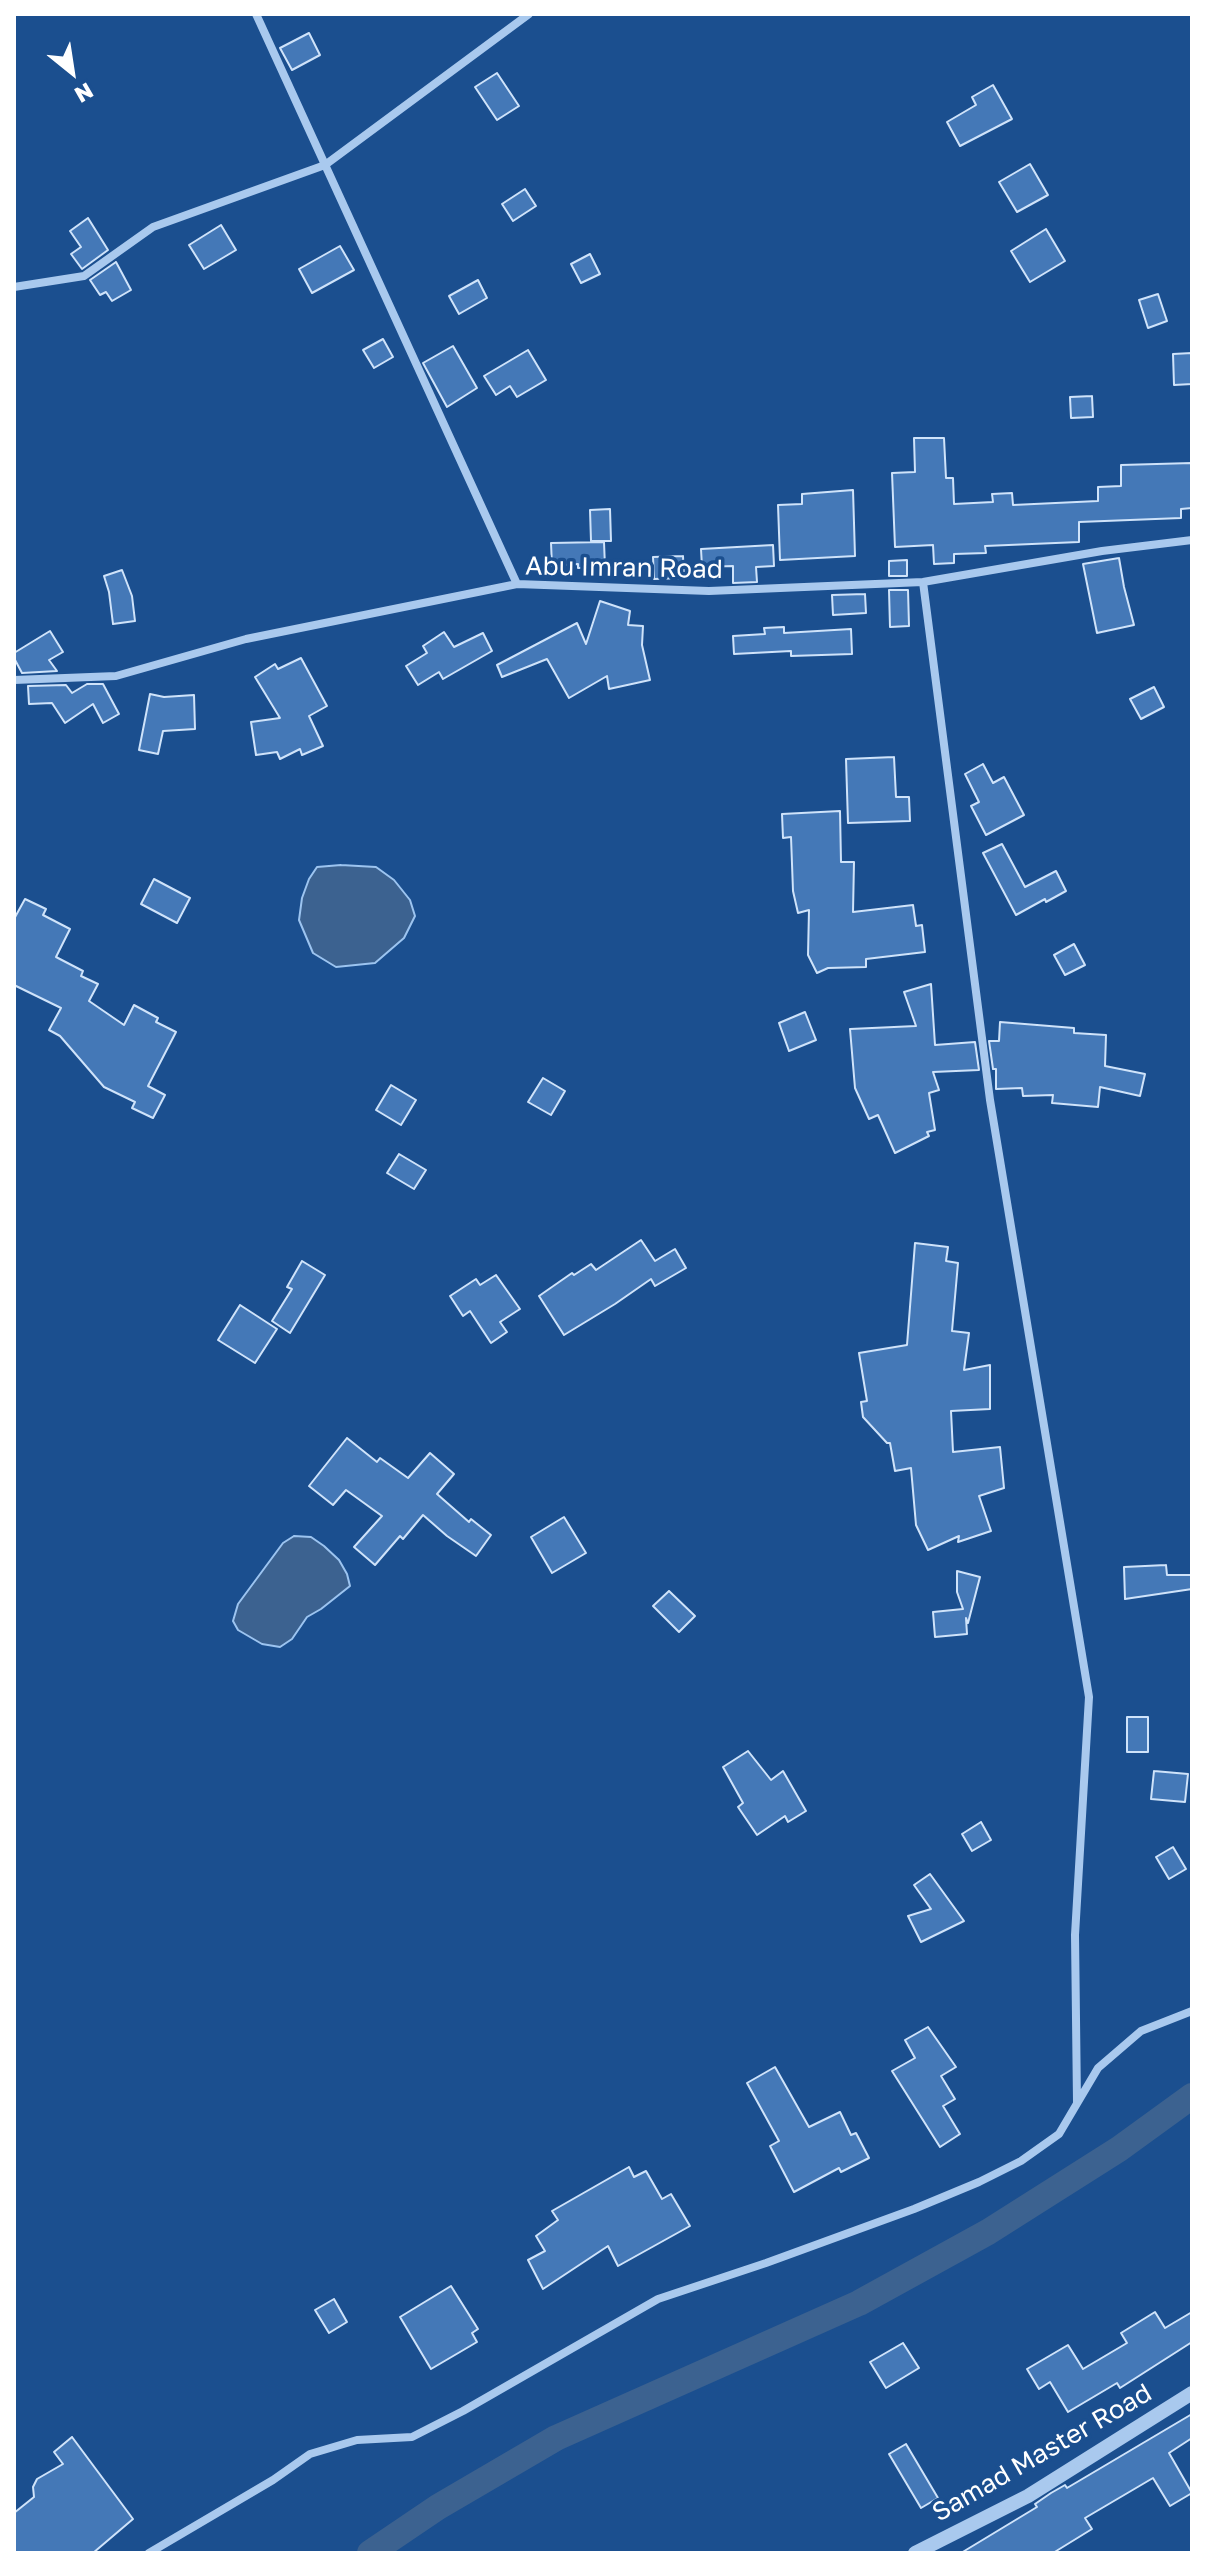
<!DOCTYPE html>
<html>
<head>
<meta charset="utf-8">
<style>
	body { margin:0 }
	#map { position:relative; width:1206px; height:2567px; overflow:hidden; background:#1b4f8f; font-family:"Golos Text",sans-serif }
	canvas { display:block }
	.frame { position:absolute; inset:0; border:16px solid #fff; pointer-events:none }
	.north { position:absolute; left:32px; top:32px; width:80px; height:80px; -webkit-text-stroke:6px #1b4f8f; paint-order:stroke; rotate:150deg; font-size:22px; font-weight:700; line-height:32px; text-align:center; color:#fff }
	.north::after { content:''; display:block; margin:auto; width:28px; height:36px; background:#fff; clip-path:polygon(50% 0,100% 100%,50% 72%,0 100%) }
</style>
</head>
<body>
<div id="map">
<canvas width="1206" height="2567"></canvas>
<div class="frame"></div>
<div class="north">N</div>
</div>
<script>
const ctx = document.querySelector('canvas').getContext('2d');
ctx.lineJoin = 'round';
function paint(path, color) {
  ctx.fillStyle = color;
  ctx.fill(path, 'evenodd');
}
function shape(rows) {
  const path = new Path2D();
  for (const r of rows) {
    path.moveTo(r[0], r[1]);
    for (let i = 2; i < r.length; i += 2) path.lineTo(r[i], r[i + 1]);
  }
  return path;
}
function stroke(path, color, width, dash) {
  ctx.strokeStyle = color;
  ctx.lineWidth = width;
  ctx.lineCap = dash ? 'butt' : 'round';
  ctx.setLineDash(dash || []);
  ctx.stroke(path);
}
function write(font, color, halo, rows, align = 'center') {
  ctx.font = font + ' "Golos Text",sans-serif';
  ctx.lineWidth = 7;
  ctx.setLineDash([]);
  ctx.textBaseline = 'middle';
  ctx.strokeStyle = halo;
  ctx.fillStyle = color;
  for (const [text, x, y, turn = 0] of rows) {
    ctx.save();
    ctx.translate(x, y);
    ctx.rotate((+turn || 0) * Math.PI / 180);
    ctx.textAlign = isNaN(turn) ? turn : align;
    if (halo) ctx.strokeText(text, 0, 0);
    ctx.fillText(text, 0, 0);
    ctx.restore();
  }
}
const water = shape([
	[341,865,376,867,394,880,410,900,415,916,404,938,375,963,336,967,313,953,299,920,302,898,309,879,317,867,341,865],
	[294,1536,311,1537,324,1546,339,1560,347,1574,350,1586,321,1609,307,1617,292,1639,280,1647,262,1644,238,1630,233,1621,238,1604,283,1543,294,1536]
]);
const canal = shape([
	[370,2553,438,2507,556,2438,859,2303,988,2232,1119,2149,1192,2096]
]);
const building = shape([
	[309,33,320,55,292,70,280,48,309,33],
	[497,73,519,106,497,120,475,87,497,73],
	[993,85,1012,119,960,146,947,122,976,105,972,97,993,85],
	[1030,164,1048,195,1017,212,999,182,1030,164],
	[525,189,536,206,513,221,502,204,525,189],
	[88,218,108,250,82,269,71,254,81,247,70,231,88,218],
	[221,225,236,250,204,269,189,245,221,225],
	[1046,229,1065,261,1030,282,1011,251,1046,229],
	[340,246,354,270,312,293,299,269,340,246],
	[590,254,600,274,581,283,571,264,590,254],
	[116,262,131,290,112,301,106,292,100,295,90,280,116,262],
	[478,280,487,298,459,314,449,296,478,280],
	[1158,294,1167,321,1148,328,1139,300,1158,294],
	[383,339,393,357,374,368,363,350,383,339],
	[453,346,477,388,447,407,423,363,453,346],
	[528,350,546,380,517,397,510,386,496,395,484,376,528,350],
	[1192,353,1192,384,1174,385,1173,354,1192,353],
	[1092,396,1093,417,1071,418,1070,397,1092,396],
	[914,438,944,438,946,478,953,478,954,504,993,502,992,494,1012,493,1013,505,1098,501,1098,487,1121,486,1121,465,1192,463,1192,508,1181,509,1181,518,1079,522,1079,542,985,546,986,553,954,554,954,563,934,564,933,545,895,547,892,473,915,472,914,438],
	[853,490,855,556,780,560,778,505,802,504,802,494,853,490],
	[610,509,611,541,591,541,590,510,610,509],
	[604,542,605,567,578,568,578,564,552,566,551,543,604,542],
	[773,545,774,566,756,567,757,582,733,583,733,566,702,567,701,549,773,545],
	[683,556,684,578,654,579,653,557,683,556],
	[1119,558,1124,587,1134,625,1097,633,1083,564,1119,558],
	[907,560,907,576,889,576,889,561,907,560],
	[122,570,132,596,135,621,113,624,109,592,104,576,122,570],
	[889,590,908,590,909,626,890,627,889,590],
	[865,594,866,613,833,615,832,595,865,594],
	[600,601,630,611,628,625,643,626,642,645,650,680,609,689,607,676,569,698,547,659,502,677,497,665,577,623,586,644,600,601],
	[784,627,784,633,851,629,852,654,791,656,791,651,734,654,733,636,765,634,764,628,784,627],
	[50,631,63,652,49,660,57,671,22,673,14,658,14,653,50,631],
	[444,632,454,647,483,633,492,651,443,679,439,672,418,685,406,666,427,653,423,646,444,632],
	[301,658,327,706,309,716,323,746,302,755,300,749,280,759,277,752,256,755,251,722,280,718,255,677,275,664,278,669,301,658],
	[87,684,103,684,119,714,103,723,93,704,65,723,52,703,29,704,28,686,66,685,72,693,87,684],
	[1154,687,1164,707,1141,719,1130,699,1154,687],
	[150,694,164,697,194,695,195,729,163,731,158,754,139,750,150,694],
	[894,757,896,797,909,797,910,821,848,823,846,759,894,757],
	[983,764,993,783,1004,777,1024,815,986,835,971,806,979,802,965,774,983,764],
	[840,811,841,862,854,862,853,912,913,905,916,926,922,925,925,952,866,959,866,967,828,968,817,973,808,955,809,910,798,913,793,891,791,837,783,838,782,814,840,811],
	[1002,844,1025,887,1056,871,1066,891,1046,902,1045,899,1016,915,983,853,1002,844],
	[154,879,190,898,177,923,141,904,154,879],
	[25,899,46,909,43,915,70,929,56,957,83,971,81,976,98,984,89,1001,124,1025,134,1005,158,1018,156,1022,176,1032,148,1086,165,1095,153,1118,132,1108,135,1102,104,1087,60,1036,49,1030,61,1008,14,985,14,919,25,899],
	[1074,944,1085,965,1065,975,1054,955,1074,944],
	[931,984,935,1045,975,1042,979,1070,933,1072,939,1090,929,1093,935,1130,927,1132,929,1136,895,1153,878,1115,869,1119,855,1088,850,1029,916,1026,904,992,931,984],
	[805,1012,816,1040,789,1051,779,1023,805,1012],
	[1000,1022,1074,1028,1074,1033,1106,1035,1105,1066,1145,1074,1140,1096,1100,1087,1098,1107,1052,1103,1053,1095,1023,1096,1022,1088,996,1089,996,1069,993,1069,989,1041,999,1041,1000,1022],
	[543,1078,565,1091,551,1115,528,1102,543,1078],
	[391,1085,416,1100,401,1125,376,1110,391,1085],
	[399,1154,426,1170,414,1189,387,1173,399,1154],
	[641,1240,655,1261,675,1249,686,1268,655,1286,651,1279,615,1304,564,1335,539,1296,572,1273,574,1275,591,1264,596,1270,641,1240],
	[915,1243,948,1247,946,1261,958,1263,952,1331,969,1333,964,1370,990,1365,990,1409,951,1411,953,1452,1000,1447,1004,1488,979,1496,991,1531,958,1542,959,1536,928,1550,916,1525,911,1468,895,1471,890,1443,887,1443,863,1417,861,1402,867,1401,859,1353,907,1345,915,1243],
	[302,1261,325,1275,290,1333,272,1321,292,1289,287,1287,302,1261],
	[496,1275,520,1309,500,1322,507,1332,491,1343,470,1311,463,1316,450,1296,476,1279,480,1285,496,1275],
	[240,1305,277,1329,255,1363,218,1340,240,1305],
	[347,1438,377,1462,380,1458,408,1478,430,1453,454,1474,437,1494,469,1522,471,1519,491,1535,476,1556,447,1536,423,1515,403,1539,400,1536,375,1565,354,1547,382,1516,346,1490,333,1505,309,1486,347,1438],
	[564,1517,586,1553,552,1573,531,1537,564,1517],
	[1166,1565,1167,1575,1192,1575,1192,1589,1125,1599,1124,1567,1166,1565],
	[957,1571,980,1577,968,1623,966,1618,967,1634,935,1637,933,1612,963,1609,957,1592,957,1571],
	[669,1591,695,1616,679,1632,653,1606,669,1591],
	[1127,1717,1148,1717,1148,1752,1127,1752,1127,1717],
	[748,1751,771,1780,783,1771,806,1811,788,1822,785,1816,757,1835,738,1807,743,1803,723,1767,748,1751],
	[1154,1771,1188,1774,1185,1802,1151,1799,1154,1771],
	[981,1822,991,1840,972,1851,962,1834,981,1822],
	[1173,1847,1186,1869,1169,1879,1156,1857,1173,1847],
	[930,1874,964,1921,921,1942,908,1916,931,1909,914,1885,930,1874],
	[928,2027,956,2067,941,2076,955,2099,943,2106,960,2134,940,2147,892,2071,915,2058,905,2040,928,2027],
	[775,2067,809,2127,840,2112,851,2135,856,2133,869,2158,841,2172,839,2168,794,2192,770,2146,779,2141,747,2083,775,2067],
	[629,2167,634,2177,646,2171,662,2199,671,2194,690,2226,618,2266,608,2246,543,2289,528,2260,545,2251,536,2236,558,2220,552,2211,629,2167],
	[451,2286,478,2329,472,2333,477,2342,431,2369,400,2317,451,2286],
	[334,2299,347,2322,329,2333,315,2310,334,2299],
	[1155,2312,1165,2328,1192,2312,1192,2342,1120,2388,1117,2383,1068,2412,1050,2382,1039,2389,1027,2369,1068,2345,1083,2369,1127,2343,1121,2333,1155,2312],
	[903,2343,919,2368,886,2388,870,2362,903,2343],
	[1192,2414,1192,2438,1169,2453,1192,2493,1170,2506,1153,2478,1085,2518,1092,2529,1053,2553,961,2553,1037,2507,1035,2504,1051,2493,1065,2485,1067,2488,1192,2414],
	[72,2437,133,2519,93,2553,14,2553,14,2513,34,2497,33,2487,37,2479,63,2464,54,2452,72,2437],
	[906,2444,938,2498,921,2508,889,2454,906,2444]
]);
const minor = shape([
	[256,14,517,584],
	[14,287,84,276,153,227,325,165,529,14],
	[923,582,990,1100,1089,1697,1075,1935,1077,2102],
	[14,680,116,676,246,639,517,584,709,591,923,582,1102,551,1192,540],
	[149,2553,273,2480,310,2454,357,2440,412,2437,463,2411,658,2299,766,2263,914,2209,979,2182,1021,2161,1059,2134,1098,2068,1141,2031,1192,2011]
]);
const tertiary = shape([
	[915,2553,1028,2496,1192,2393]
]);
const streetNames = [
	["Abu Imran Road",624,568,1],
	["Samad Master Road",1042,2453,-30]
];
paint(water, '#3c6290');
stroke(water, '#9cc4f0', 2);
stroke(canal, '#3c6290', 26);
paint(building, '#4478b7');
stroke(building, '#cfe3fa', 2);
stroke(minor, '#a9c9ee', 8);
stroke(tertiary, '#a9c9ee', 14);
write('26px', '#fff', '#1b4f8f', streetNames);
</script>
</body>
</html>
